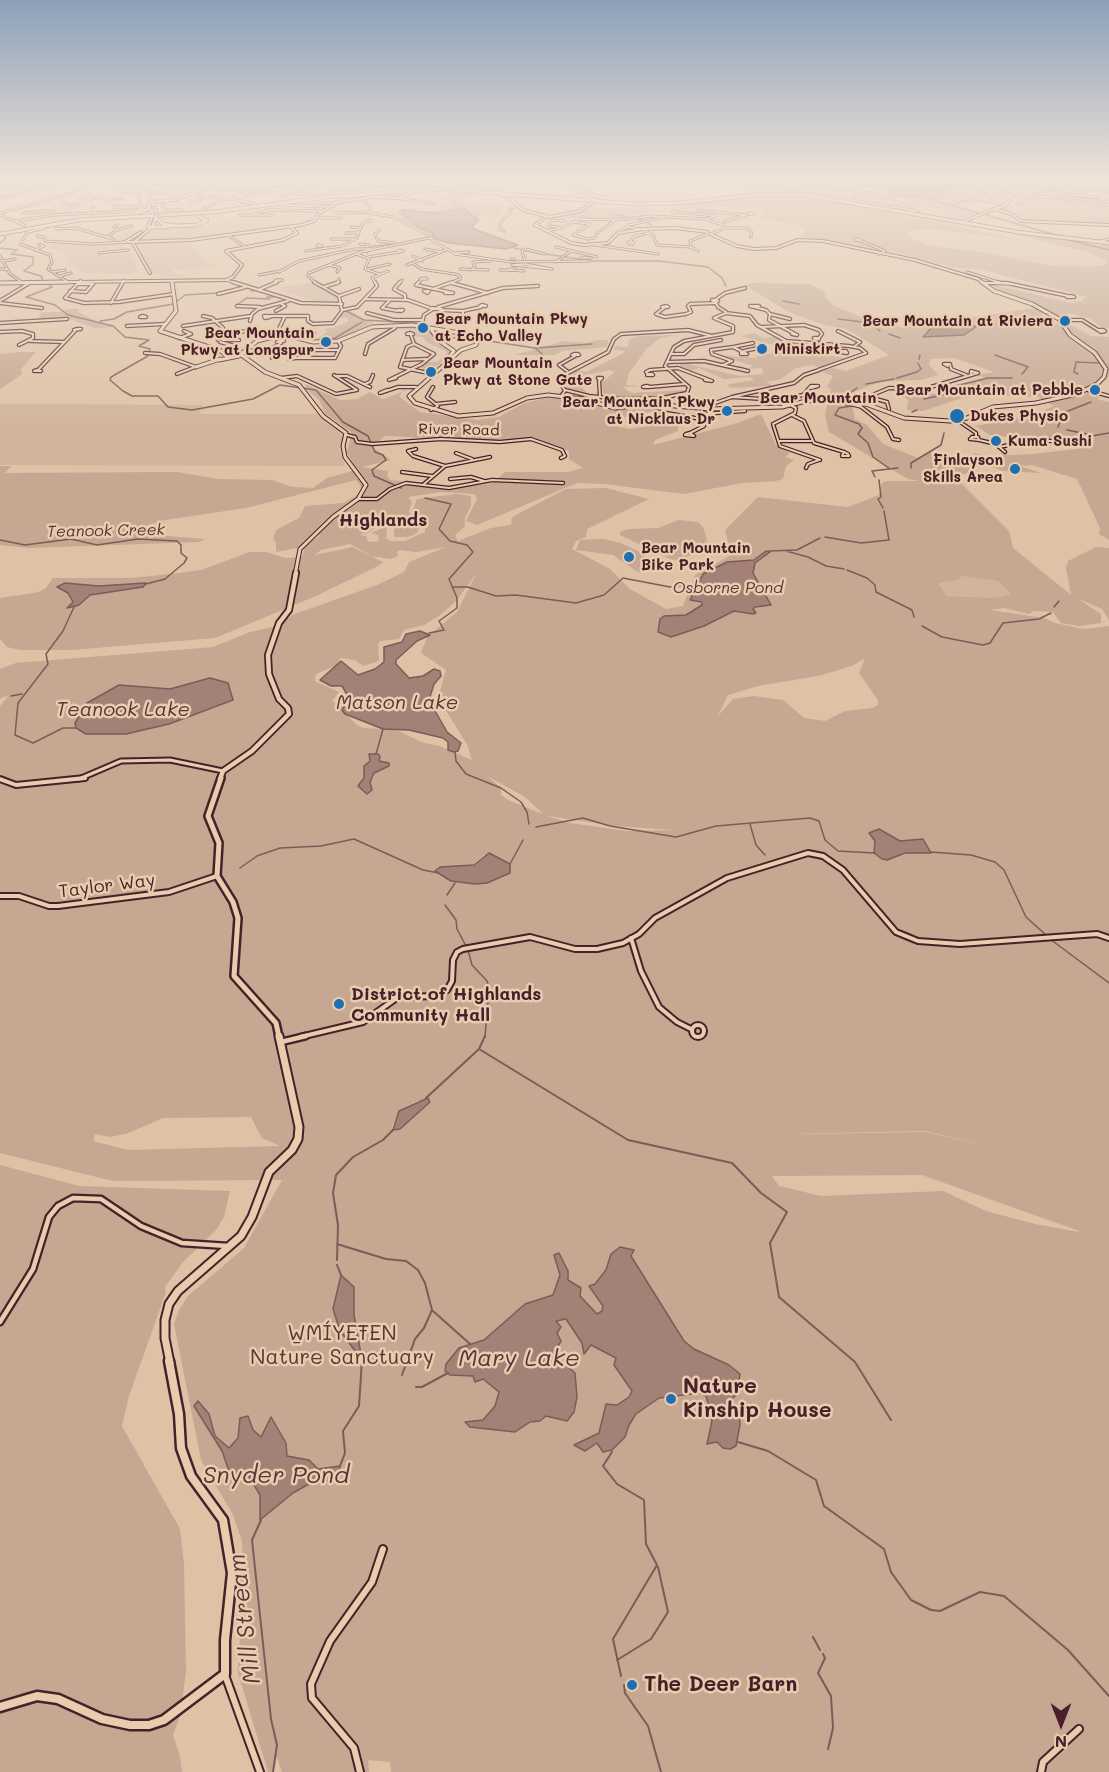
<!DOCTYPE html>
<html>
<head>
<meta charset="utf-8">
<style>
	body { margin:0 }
	#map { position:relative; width:1109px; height:1772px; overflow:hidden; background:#dec2a6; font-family:Mali,sans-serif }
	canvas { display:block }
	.north { position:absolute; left:1031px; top:1694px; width:60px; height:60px; -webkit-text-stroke:4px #e7ccae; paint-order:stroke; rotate:180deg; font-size:16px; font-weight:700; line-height:24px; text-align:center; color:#4a1f2b }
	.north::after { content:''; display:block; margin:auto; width:21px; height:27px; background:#4a1f2b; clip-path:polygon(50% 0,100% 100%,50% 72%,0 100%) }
</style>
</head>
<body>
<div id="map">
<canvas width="1109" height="1772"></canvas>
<div class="north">N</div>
</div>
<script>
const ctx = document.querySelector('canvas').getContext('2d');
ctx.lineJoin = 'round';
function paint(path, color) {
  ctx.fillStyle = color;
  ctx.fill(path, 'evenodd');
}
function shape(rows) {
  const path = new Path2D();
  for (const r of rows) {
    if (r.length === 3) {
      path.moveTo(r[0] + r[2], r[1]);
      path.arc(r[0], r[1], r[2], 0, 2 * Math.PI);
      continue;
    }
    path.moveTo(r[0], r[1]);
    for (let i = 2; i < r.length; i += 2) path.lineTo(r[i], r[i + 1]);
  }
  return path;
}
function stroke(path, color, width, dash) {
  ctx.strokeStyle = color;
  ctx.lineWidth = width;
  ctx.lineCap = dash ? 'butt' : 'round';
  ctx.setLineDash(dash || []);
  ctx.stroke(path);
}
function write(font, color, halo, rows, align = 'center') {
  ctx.font = font + ' Mali,sans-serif';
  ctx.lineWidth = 5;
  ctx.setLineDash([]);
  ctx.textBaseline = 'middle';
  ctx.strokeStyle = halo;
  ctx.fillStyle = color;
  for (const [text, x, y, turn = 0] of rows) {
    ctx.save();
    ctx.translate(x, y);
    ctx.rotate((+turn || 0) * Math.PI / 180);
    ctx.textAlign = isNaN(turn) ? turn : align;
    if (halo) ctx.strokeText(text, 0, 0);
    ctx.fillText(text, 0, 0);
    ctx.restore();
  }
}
const built = shape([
	[959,181,1028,185,1041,197,1007,196,1009,200,1003,204,983,201,987,198,979,188],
	[1013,204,1082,207,1089,223,1021,220,1014,214,999,210],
	[238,216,276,218,292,226,190,239,197,253,213,267,171,270,176,275,186,274,184,277,166,277,151,272,135,243,112,241,114,238,112,235,123,235,123,231,146,232,207,226],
	[59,242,90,245,123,243,127,247,99,251,103,256,131,253,138,269,129,274,85,273,71,262,65,252,46,247],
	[312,283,334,294,338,303,310,303,313,301,291,293,278,296,288,293,281,290,282,287],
	[0,404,203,405,199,414,318,414,339,430,344,438,339,449,345,466,0,465],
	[962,576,998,581,1011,594,995,598,947,596,938,583]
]);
const green = shape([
	[936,181,959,181,978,187,987,198,964,208,981,213,959,219,946,217,952,215,928,207,909,209,849,197,854,191,901,202,906,197,929,198,949,193,941,189,956,188,955,185],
	[452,190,482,193,466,199,467,203,506,205,501,209,508,211,499,212,500,217,482,216,479,220,459,208,406,215,411,223,405,223,423,230,395,219,399,217,395,211,399,210,416,208,425,211,442,209,438,205,446,202,439,197],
	[1020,195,1109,207,1109,224,1089,223,1081,207,1013,204,1015,202,1014,196],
	[783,196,826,200,1005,236,1012,239,933,229,910,230,906,234,914,240,931,246,988,253,1053,266,1092,267,1104,265,1107,261,1088,252,1012,234,1065,239,1100,246,1109,244,1109,328,1103,328,1091,319,1069,313,1063,319,1034,303,997,291,991,284,1072,303,1079,301,1086,303,1082,300,1087,297,983,270,952,267,911,256,803,237,805,229,797,225,762,218,761,215,767,210,711,207,684,209,683,212,661,211,625,216,630,218,550,218,592,208,671,209,693,203,730,198],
	[750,283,811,284,826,293,824,296,834,306,859,316,905,328,942,317,975,317,1035,308,1042,311,1042,324,1069,324,1090,336,1109,337,1109,377,1092,392,1102,395,1097,399,1109,402,1109,540,1099,534,1100,528,1077,479,1032,465,1019,466,1042,473,1003,471,992,467,1008,466,1002,465,975,467,975,472,949,477,959,481,1009,531,1013,548,1071,595,1066,568,1068,561,1096,547,1109,548,1109,620,1102,609,1077,598,1101,614,1101,623,1079,626,1061,623,1053,612,1034,611,1029,614,1004,608,990,610,1044,618,1055,623,1083,629,1109,626,1109,1772,391,1772,390,1762,368,1760,369,1772,282,1772,277,1757,273,1772,268,1772,238,1673,243,1583,232,1573,243,1562,242,1541,233,1515,201,1460,174,1324,179,1310,188,1296,244,1248,282,1180,113,1181,0,1153,0,706,9,695,0,699,0,669,16,663,213,647,250,632,281,625,292,615,377,585,404,572,409,562,446,547,416,552,400,550,397,552,398,556,390,559,372,556,350,544,321,550,314,555,353,547,383,562,378,566,316,596,215,638,72,650,20,650,7,647,0,639,0,598,39,592,46,588,53,578,130,578,171,574,201,570,250,552,266,552,285,558,302,557,305,545,321,535,313,537,297,548,276,552,276,542,273,539,276,530,299,518,305,506,344,503,364,491,356,480,246,508,165,520,145,526,148,533,154,535,205,539,199,542,28,548,0,545,0,466,11,466,5,473,177,472,218,479,272,480,292,487,313,488,327,478,356,470,347,452,352,433,325,413,319,400,306,389,305,384,340,400,357,399,370,392,382,399,387,398,404,391,403,387,409,388,401,393,400,397,420,412,477,420,499,417,524,403,547,398,568,400,612,410,649,407,664,409,607,421,612,425,630,429,668,423,678,426,678,431,655,440,653,445,738,423,761,414,776,445,790,453,785,457,794,460,786,466,783,479,776,481,742,483,684,494,604,484,577,483,477,525,466,521,477,499,475,494,441,492,408,497,412,502,409,512,414,517,412,512,417,499,456,494,471,496,471,506,465,518,465,526,455,535,458,541,491,528,511,525,512,517,566,489,606,488,649,499,587,529,586,537,576,541,572,549,610,569,630,589,666,609,683,606,695,575,731,555,725,530,758,497,848,507,879,495,882,483,887,481,920,481,908,479,829,432,825,414,831,390,827,386,833,376,818,371,834,368,846,371,889,355,847,329,821,324,787,311,745,285],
	[954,358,994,372,977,375,985,378,958,384,943,392,913,397,902,395,908,400,907,410,923,411,962,398,996,395,1038,397,1054,406,1035,415,976,426,990,435,1034,440,1052,440,1077,435,1094,437,1094,443,1085,448,1033,454,988,456,975,453,965,461,929,452,918,458,883,444,867,425,855,419,851,401,847,397,849,394,882,381,921,380,938,375,929,365,930,359],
	[385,436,496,441,524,438,538,439,569,451,569,459,583,468,568,472,505,472,493,483,480,485,443,486,391,480,387,476,388,471,362,467,391,460,372,447],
	[421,522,425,525,425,532,405,541,390,541,386,538,387,526,371,533,378,535,379,541,368,542,366,536,358,535,368,533,378,525,390,523,394,528,394,537,408,537,417,533],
	[476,574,457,612,427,637,421,653,446,670,438,698,467,744,472,760,439,746,421,742,397,730,364,728,357,725,342,710,343,708,332,701,339,692,315,681,316,674,337,665,340,658,355,660,363,666,379,661,378,644,381,641,399,639,404,630,424,625,439,616,456,601],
	[962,576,998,581,1011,594,995,598,947,596,938,583,957,580],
	[65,583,99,586,140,583,90,595,79,605,67,607,73,602,68,593,57,587],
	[865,658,859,673,878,700,878,705,872,708,845,711,825,721,804,718,783,700,754,696,733,699,717,717,728,695,758,686,818,676,852,666],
	[193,683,230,702,169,724,126,734,90,734,77,720,87,703,123,685,170,689],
	[487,776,525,797,543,814,508,800,501,795,501,788],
	[547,816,615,826,674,830,626,831,570,823],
	[883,831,900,841,912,841,931,852,905,853,887,860,882,859,874,853,875,841],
	[485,854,475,884,451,881,443,874,440,867,470,867],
	[417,1101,430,1102,400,1128,392,1127,399,1111],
	[251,1117,262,1138,280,1146,128,1150,93,1141,95,1134,109,1137,126,1134,163,1118],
	[925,1131,1022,1154,926,1132,740,1135],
	[922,1175,1079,1231,1079,1232,1035,1224,986,1211,943,1191,821,1196,779,1186,772,1176],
	[67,309,79,309,78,312,103,325,117,327,95,328,68,319,37,320,42,312,60,312],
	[344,312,352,312,358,317,374,322,343,338,314,341,328,331,324,329,333,328,347,322,349,318,340,318],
	[399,326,428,329,435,340,451,350,450,355,430,372,419,371,423,368,419,367,427,362,437,362,446,355,446,351,426,342,423,337,413,336,418,330,398,329],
	[634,332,641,336,676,335,661,338,647,348,629,373,626,385,640,386,623,387,631,393,686,390,685,392,662,396,604,396,601,383,615,372,610,370,581,376,581,386,587,393,597,395,589,394,567,388,564,380,568,374,576,370,586,372,622,354,625,351,613,349,616,346,628,347,629,340,639,336],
	[755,333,763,338,774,337,792,344,817,346,832,356,849,359,820,368,812,365,796,368,781,379,766,382,773,386,732,388,726,385,754,380,750,377,724,379,699,368,691,371,680,368,680,362,689,362,692,365,740,376,763,374,762,368,748,369,754,366,716,355,757,358,756,356,772,353,774,345,740,336],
	[597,340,608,340,607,347,562,351,555,355,514,355,565,341,586,343],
	[19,352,36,352,21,369,22,374,0,389,0,354],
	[678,520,698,522,703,527,707,540,704,547,694,554,677,560,670,559,620,535,620,532,629,529,659,528],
	[604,539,621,543,646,555,642,558,642,572,638,572,613,555,576,550,580,540],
	[0,1165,79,1186,230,1191,224,1217,217,1229,183,1262,165,1287,166,1292,129,1396,122,1426,180,1529,184,1564,186,1671,181,1712,173,1736,180,1756,182,1772,0,1772]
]);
const water = shape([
	[824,181,936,181,962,189,943,188,950,193,932,197,906,197,888,194,892,192,887,188,824,181],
	[463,208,479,220,471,228,518,245,506,249,449,243,435,239,433,233,415,225,400,212,402,210,434,213,463,208],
	[941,324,974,326,976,327,964,335,923,337,931,328,941,324],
	[766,551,770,552,755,563,753,573,771,605,755,607,753,609,756,613,753,614,734,611,704,626,671,637,658,632,660,619,664,616,686,615,702,605,702,602,690,600,703,574,727,562,754,560,766,551],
	[65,583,99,586,146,583,143,587,90,595,79,605,67,608,73,602,68,593,57,587,65,583],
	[420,631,430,635,417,641,396,660,396,664,409,678,423,676,434,669,440,671,441,676,434,684,429,700,447,732,461,743,458,751,454,752,448,750,448,742,443,738,409,730,383,729,345,714,342,710,349,698,342,686,331,686,320,680,341,661,358,675,375,669,384,662,384,647,402,642,406,634,420,631],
	[210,678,228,683,233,700,169,724,126,734,86,734,76,728,75,723,87,703,119,685,170,689,210,678],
	[369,754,378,754,380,756,379,761,389,763,389,766,374,773,370,782,372,790,367,794,358,786,364,778,364,766,370,761,369,754],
	[879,829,900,841,923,839,931,853,905,853,887,860,882,859,874,853,875,841,869,833,879,829],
	[489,853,510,864,510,873,487,883,475,884,451,881,435,871,440,867,474,865,489,853],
	[428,1098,430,1102,400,1129,393,1130,399,1111,428,1098],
	[620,1247,634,1250,631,1256,684,1341,694,1349,729,1365,740,1374,737,1394,730,1401,739,1410,740,1425,736,1446,730,1449,723,1448,717,1442,707,1444,712,1421,710,1410,706,1396,700,1393,659,1398,636,1414,629,1425,625,1437,612,1450,603,1452,597,1443,585,1451,574,1445,599,1433,606,1404,617,1405,629,1397,632,1391,614,1365,616,1358,591,1345,584,1354,582,1343,566,1319,556,1321,561,1327,557,1333,561,1341,555,1351,559,1359,575,1373,577,1397,574,1412,567,1421,546,1416,540,1421,530,1422,515,1432,470,1427,465,1422,483,1420,495,1406,499,1392,483,1379,475,1382,473,1376,450,1375,445,1371,446,1364,459,1348,484,1340,525,1304,553,1295,560,1275,554,1255,559,1253,568,1271,568,1280,581,1288,580,1296,597,1314,602,1311,603,1306,589,1286,595,1284,606,1270,611,1254,620,1247],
	[341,1275,354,1287,354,1315,362,1360,340,1331,333,1309,341,1275],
	[198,1401,209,1414,215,1436,229,1448,238,1438,240,1418,248,1416,253,1430,261,1437,271,1417,286,1443,287,1456,309,1460,318,1469,340,1466,340,1472,332,1480,307,1485,293,1493,260,1520,260,1495,248,1475,230,1474,222,1451,194,1406,198,1401]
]);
const streamFar1 = shape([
	[746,194,758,192,757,190,771,184,770,181],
	[457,197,453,202,459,208],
	[925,198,979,213],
	[1018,204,1023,203],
	[953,206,962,201,976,200,1000,205],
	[615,214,629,218],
	[987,215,1059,236],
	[636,218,644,221],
	[647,222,652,226],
	[418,240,433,236],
	[1069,240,1109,250],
	[0,243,6,238,3,235],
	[404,244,413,242],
	[0,248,17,250,11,254,33,257,33,264,24,271,41,276,43,281],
	[514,248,541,254],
	[367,253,373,246,396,244],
	[546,254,586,260],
	[590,261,658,261],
	[659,261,708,267,722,278,726,286],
	[47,283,52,287,26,297,55,305,68,315,113,326,125,337,149,340,139,346,150,349,148,356,111,377,110,380,123,391,132,396,158,396,168,407,192,410,253,399,280,385,316,390,343,422,368,436,375,452,383,455,386,460,372,470,374,476,401,488],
	[251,291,257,290],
	[267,297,274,297],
	[246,298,270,299],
	[783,301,799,304],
	[176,302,185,295,217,293],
	[238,304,247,298],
	[346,311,364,320,416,323],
	[838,319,871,323,880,331],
	[100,321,114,319,127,312,173,304],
	[1030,323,1044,324],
	[430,332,433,336],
	[889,334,900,338],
	[438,337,474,339],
	[325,340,335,338,362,322],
	[482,340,535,348,592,344],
	[535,348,542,354,541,362,547,370],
	[995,355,1028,367,1022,374],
	[919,359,920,355],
	[1078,374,1074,372,1076,362,1099,363],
	[897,378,917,372,921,369,918,363],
	[866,384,894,379],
	[924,399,943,395,956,386,988,378,1012,378],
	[853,401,847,395,857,388],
	[852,406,839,408,835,415,859,424,862,428,858,434,868,443,873,457,890,469],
	[912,412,917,410],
	[1058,427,1063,413,1091,402],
	[1067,430,1087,434],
	[1092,436,1109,433],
	[911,468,911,463,941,445,944,433],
	[875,477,872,471,898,468],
	[879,480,881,497,878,499,883,508],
	[425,498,451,504,439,529,450,541,467,545,473,552,449,579,457,598,457,608,439,621,444,630,429,633],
	[825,537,861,543,889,540,884,511],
	[0,540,25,545,71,539,97,545,138,539,177,541,181,545,181,553,187,558,184,563,165,579,146,584],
	[769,551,797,550,820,538],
	[786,551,808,557,826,566,844,569],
	[847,570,867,578,875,585,876,592,912,610,914,617],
	[453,587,468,587,496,596,516,595,576,603,604,595,623,578,670,587,698,583],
	[74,607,63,631,46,654,48,664,18,703,15,735,33,743,63,728,76,728],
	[1054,607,1059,601],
	[922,626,942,637,983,645,990,643,1003,623,1039,619,1051,613],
	[11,696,22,694],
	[455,752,456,761,466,774,501,788,521,802,527,812,529,824],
	[376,754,383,729],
	[750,824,756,845,765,855],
	[536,827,583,818,610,826,676,837,716,826,810,818,819,821,825,840,838,851,874,853],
	[931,852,971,855,995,862,1004,870,1026,917,1046,935],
	[510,864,523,840],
	[240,868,257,856,280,848,321,846,354,839,423,870,439,873],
	[447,895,455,883],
	[445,905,456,920,457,929,466,946],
	[1050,939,1109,983],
	[468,950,472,965,487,981,489,988,485,1037]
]);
const stream = shape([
	[479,1049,628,1140,732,1163,761,1193,787,1212,770,1243,779,1297,855,1362,891,1420],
	[426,1098,479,1049,485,1036],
	[337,1244,386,1259,406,1261,418,1270,425,1283,432,1310,424,1328,415,1339,402,1375],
	[337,1260,338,1225,333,1193,336,1175,353,1157,383,1140,393,1130],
	[337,1265,341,1275],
	[433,1311,470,1344],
	[416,1387,422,1387,448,1373],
	[738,1442,768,1451,816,1480,824,1506,884,1549,891,1572,911,1600,931,1610,940,1611,980,1592,1004,1596,1068,1650,1109,1696],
	[612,1452,603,1466,617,1484,644,1500,646,1544,657,1565,613,1639,621,1676],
	[340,1466,345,1453,343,1431,359,1406,362,1360],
	[261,1520,252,1540,271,1719,277,1745,273,1772],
	[813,1637,820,1650],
	[823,1654,825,1658,818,1673,831,1696,833,1728,828,1749],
	[617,1660,651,1639,668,1612,658,1567],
	[624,1685,625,1693,648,1726,661,1772]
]);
const streetFar5 = shape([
	[21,181,28,182],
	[95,181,99,181],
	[754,181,780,188,905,209],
	[1007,181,1024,182],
	[810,182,822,184,821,186],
	[152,183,203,187],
	[117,184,114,184,142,186],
	[354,184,396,186,412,181],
	[0,185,3,184],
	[424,185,435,181],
	[424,185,424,187,420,187,424,185],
	[806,186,872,193,896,200],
	[977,186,992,199],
	[1029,186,1085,194],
	[177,188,193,181],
	[234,188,253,181],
	[4,189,21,184],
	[205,189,244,190],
	[80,190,107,200],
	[121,190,118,191,139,194],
	[1032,190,1100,198],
	[248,191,326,195,359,181],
	[263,191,287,181],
	[339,191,365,189],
	[1098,191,1109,192],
	[152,192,184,196],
	[750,192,753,187,763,184],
	[296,193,325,181],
	[872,193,879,191],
	[189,194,245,201,242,202],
	[988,195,1050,197,1109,205,1109,200,1100,199],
	[1038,195,1024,182,1096,191,1100,193,1100,200],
	[246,196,257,193],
	[282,197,290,193],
	[1065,197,1100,201],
	[0,198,66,181],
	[115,198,122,199],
	[360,198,369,205,370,213,393,217,429,235,433,241,455,254,511,262,589,261],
	[397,198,435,204],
	[79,199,90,198],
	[92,199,87,199,98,198],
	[108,200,113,200,109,201,108,200],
	[168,200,162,207,167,210,182,210],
	[242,202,256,204],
	[65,203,68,203,64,204,65,203],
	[139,203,140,191,147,181],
	[191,203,208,196],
	[280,205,304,206],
	[93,206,93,214],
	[113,207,142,207],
	[329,207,304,206,339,202],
	[203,209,245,191],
	[331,209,338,213,370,212],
	[905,209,918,211,912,211,905,209],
	[269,210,322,211],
	[697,210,746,215],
	[674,211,678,212,672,212,674,211],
	[65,212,77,205,68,204],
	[680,212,715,216,708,219],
	[0,213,73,193,88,181],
	[23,213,54,211],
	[751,213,754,214,748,214,751,213],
	[253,214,270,210],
	[0,215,24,225],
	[240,215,273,215],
	[317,218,341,218],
	[368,220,371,221,366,221,368,220],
	[17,221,54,215,133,211,143,208,139,203],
	[573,222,590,224,573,235,588,239,595,238,596,234,614,221],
	[721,223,745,215],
	[629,225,665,217],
	[351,227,360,228],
	[559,227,549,226,549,223,554,220,565,221],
	[626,227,640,229],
	[45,228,28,232,20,244,50,255,52,262,48,269,66,281],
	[724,228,747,228,751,231,751,237],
	[56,229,76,228,113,239],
	[642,229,653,235,657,245,691,247],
	[117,230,131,226],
	[379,230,375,234,378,241,394,243],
	[504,231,499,229,500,223,511,212,509,208,518,206],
	[546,231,561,228,580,219,617,220,651,216,705,219,723,225,723,229,713,233],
	[619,231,628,226],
	[346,233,358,233],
	[228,235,245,247],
	[38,236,44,237,39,237,38,236],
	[108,236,117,230,114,227,117,225],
	[44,237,45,241,92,244,127,242],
	[331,239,354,239],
	[856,239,858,239,860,240,855,240,856,239],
	[859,240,885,251,879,254],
	[1101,241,1109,239],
	[628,242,633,242,633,244,629,244,628,242],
	[630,242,633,237,648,233],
	[360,244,369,245,367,247],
	[318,245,320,245,322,246,317,246,318,245],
	[595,245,658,254],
	[556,247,597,257],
	[425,249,442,252],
	[525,249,545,254],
	[525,249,522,251,525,261],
	[35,250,44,246,39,244],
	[400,250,403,251,398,251,400,250],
	[306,251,342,246,357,238,362,224,367,221],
	[698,251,691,247,690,241,708,234],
	[99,253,128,250],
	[455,253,469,252],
	[357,254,369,259,365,269,379,274],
	[0,256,10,274,20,281],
	[413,256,422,261],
	[368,257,399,252],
	[581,258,591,258],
	[511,259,514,259],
	[4,261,15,259],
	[556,262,571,251],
	[414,264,421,269,454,274],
	[525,264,552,269,512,265,525,264],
	[329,265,340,268,337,272],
	[407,265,446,250],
	[515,268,507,270,524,271],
	[0,269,8,269],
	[368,269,390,264],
	[460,269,488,270],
	[471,270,475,267,473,262,490,261],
	[500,270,507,270],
	[53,272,65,270],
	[279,272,299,261,355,249,372,249],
	[967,272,1001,283],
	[259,275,280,271],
	[60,276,71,273],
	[424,278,427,279,420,279,424,278],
	[226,280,238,284],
	[452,283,454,284],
	[986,283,1010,284],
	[78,284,81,280],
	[122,284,124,280],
	[273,284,276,280,282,280,277,281],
	[317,284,308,276,309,273,361,252,429,238],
	[337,284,339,279],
	[376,284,372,278,388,271],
	[399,284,402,280],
	[417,284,421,280],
	[448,284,460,279,460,276,455,274]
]);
const streetFar4 = shape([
	[79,282,65,298,84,303,119,302,174,294],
	[233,282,301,303,342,304],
	[400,282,394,289,405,295,405,299],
	[419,282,416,285,453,293,445,293],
	[998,282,1001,283],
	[452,283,488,293],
	[986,283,1007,283,1068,296],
	[324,287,339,282],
	[433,289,452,282],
	[258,290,277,282],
	[70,291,86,292,93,284,78,284],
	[424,291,429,291,427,293,424,291],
	[218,294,246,287],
	[339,296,359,289],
	[1071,296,1074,297,1067,297,1071,296],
	[365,299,408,300,433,309,442,309,433,308],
	[390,300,382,308,398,311],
	[712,300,715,300,718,301,713,301,712,300],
	[715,300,725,293,745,288],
	[0,301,31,282],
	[715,301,718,307,726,312],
	[0,303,42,308],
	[111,303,123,282],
	[482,305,486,306,480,306,482,305],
	[237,306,260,307],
	[666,306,668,307,662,307,666,306],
	[759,306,750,306,766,310,770,314,769,320,797,335,792,334],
	[438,307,503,288,538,286],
	[664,308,656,314,665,317,686,314,691,312,688,306,690,304,715,303],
	[343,310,357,307,377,286,375,282],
	[398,310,403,310,401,311,398,310],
	[440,310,463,311,481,307],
	[276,311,285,306,280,303],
	[367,313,394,320,423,320],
	[770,314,790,319],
	[143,316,146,317,140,317,143,316],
	[203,316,212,318,223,328,218,340],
	[264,316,268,316,270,317,265,318,264,316],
	[270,316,308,316,308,321,313,324,333,323,342,311,339,296,314,282],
	[453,319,455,320,457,320,451,321,453,319],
	[456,320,463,315,463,311],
	[1060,320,1082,320,1098,330],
	[250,321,252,314,258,309,288,301],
	[0,323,67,319],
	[127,326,164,324],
	[183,326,250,316],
	[421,326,424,315,433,309],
	[762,327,804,325,819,330,822,334,819,338],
	[77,329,81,329,74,330,77,329],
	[1098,330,1103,330,1105,331,1101,332,1098,330],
	[222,331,307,333],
	[838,331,860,342,855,346],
	[0,332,22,331,33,334,33,338,19,345],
	[308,332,311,332,314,333,307,333,308,332],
	[410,333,413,334,407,334,410,333],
	[275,337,285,316],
	[179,338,191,334,184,331],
	[814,338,819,338,819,339,815,340,814,338],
	[223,340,239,340],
	[30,341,64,342],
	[280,341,284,341,277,342,280,341],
	[220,342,235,346],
	[414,344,407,347,400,367,433,374],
	[251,347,271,349,272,358],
	[733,347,753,343],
	[271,349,281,343],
	[302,349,304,349,306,350,299,351,302,349],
	[306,350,339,350],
	[744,351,758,348],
	[843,351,846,351,847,353,840,352,843,351],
	[741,352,744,352,747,354,741,354,741,352],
	[145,353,160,354,196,367],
	[365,354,368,344,395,328,394,326],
	[574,354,578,354,579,355,572,355,574,354],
	[672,354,684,354,694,345,721,340],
	[292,358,296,358,289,359,292,358],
	[296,358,335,358,341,346,338,341],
	[402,360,426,359],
	[667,362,704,361,748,371,740,369],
	[723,365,732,361,712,354,711,350,733,347,743,352],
	[948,366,944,364,950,364,951,369,966,375],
	[37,370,41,371,34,371,37,370],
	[38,370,75,331],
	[567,371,559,365,575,356],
	[177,374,195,367],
	[648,374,646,372,650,370,678,368,712,381,705,380],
	[649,374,652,374,653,375,647,375,649,374],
	[335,376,347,376,370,387],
	[281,378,297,376,336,394,357,390,334,375],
	[396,378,389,380,422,364,434,354,414,344,411,335],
	[598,378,602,378,600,380,598,378],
	[599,380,600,397],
	[365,384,370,382,373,375],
	[646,386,648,386,649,387,643,387,646,386],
	[649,387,684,384],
	[387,390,380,393,398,387,416,387],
	[565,390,589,396,623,399,662,398,687,393,689,387,665,366,674,347,684,341,733,332,733,326,714,318,726,313,750,316,757,325,786,341,849,346,860,348,866,353,818,370],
	[1088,390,1109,396],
	[561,396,565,391,560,382,562,376,608,352,614,339,621,334,688,330,712,336],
	[732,397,778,400,803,395,811,386,818,386,811,388],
	[869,397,887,402,889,409],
	[863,403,870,396,889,388,924,389,978,373,971,371,971,374],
	[436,404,455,402],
	[792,406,796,408,795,413,773,424,780,446,820,460],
	[860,406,887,427,893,439,899,440],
	[701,408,732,397,794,383,804,375,819,370],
	[431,410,438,406,427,397,433,387],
	[655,411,701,419],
	[702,414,745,411],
	[792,415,804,421,814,443,844,452],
	[632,419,637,419,639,422,630,420,632,419],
	[639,422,659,422,675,416],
	[960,422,976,433,976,437],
	[690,433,704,426,702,411],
	[690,433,694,436,685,435,686,434,690,433],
	[347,435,355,437,357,442,372,444,441,439,500,442,531,439,562,450,565,456,561,458],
	[972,437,978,437,979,440,970,439,972,437],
	[979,440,996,444,1005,452],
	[779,441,811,441],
	[999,447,1029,441,1066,441],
	[416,449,408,451,413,456,445,466],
	[844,452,848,454,849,456,842,456,844,452],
	[456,453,472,459],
	[806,468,808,464,819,460],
	[402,472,432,476],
	[450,479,471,477,484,481],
	[424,484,445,466,490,457],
	[358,499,377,499,390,489,406,483,449,488,492,480,563,483]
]);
const streetFar3 = shape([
	[79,779,121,761,170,760,223,771]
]);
const streetFar2 = shape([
	[0,779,16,785,85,778],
	[0,896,19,896,49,906,58,906,169,892,217,876],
	[631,938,641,971,659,1007,677,1022,691,1029],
	[698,1031,6],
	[300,1037,363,1022,398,997,437,996,447,990,452,981,453,960,457,952,463,949,530,937,575,949,597,949,623,943,639,934,655,918,727,878,808,853,823,856,843,870,896,932,918,941,960,944,1097,934,1109,938]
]);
const streetFar1 = shape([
	[281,1042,306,1036],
	[0,1322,33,1269,49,1217,58,1206,73,1198,101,1199,141,1226,182,1243,228,1246]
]);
const street = shape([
	[225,1675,260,1772],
	[360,1772,354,1748,312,1698,311,1684,330,1641,372,1582,383,1549],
	[1041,1772,1043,1762,1079,1729]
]);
const secondaryFar5 = shape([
	[562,181,590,192,593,200],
	[994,181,1002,185,1011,199,1006,205,995,209],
	[204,187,223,181],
	[499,194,508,197,523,210,549,217,580,211,592,203],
	[151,202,174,200,204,189],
	[546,217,535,225,571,243,584,245,608,243,618,233,644,229,675,228,708,232],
	[965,221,994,209,1012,214,1021,221,1109,225],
	[710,234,737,246,754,249,776,248,798,240,823,241,915,260,978,279,984,284],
	[125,242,141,232],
	[129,242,191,240,301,225,314,221,318,214,339,202,373,197,399,198,415,191],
	[150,273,133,243,152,227,156,218],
	[0,283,226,280,233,277,242,265,226,251,283,240,297,233,291,227]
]);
const secondaryFar4 = shape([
	[172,282,176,311,160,331,221,351,228,357],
	[0,283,67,282],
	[431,329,438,340,454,351,449,357],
	[228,356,240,354,265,372,299,385,323,416,346,433,343,446,345,457,366,485,358,499,333,517,300,549,295,575],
	[219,360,239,356,257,341,269,338,290,336,313,342,338,341,372,327,412,325,466,334,478,339,476,345,461,350,409,396,415,403,458,416,493,413,527,398,548,395,582,399,615,408,652,404,710,409,782,407,806,401,830,400],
	[196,367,220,359],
	[839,401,860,406],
	[858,404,866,404,904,418,950,421,967,418,993,407,1036,403,1077,394,1097,384,1104,377,1106,369,1095,353,1070,335,1059,319,1032,304,994,291,982,282]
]);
const secondaryFar3 = shape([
	[220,779,223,771,252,751,289,714,288,708,279,699,269,674,268,655,279,623,289,610,296,573]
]);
const secondaryFar2 = shape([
	[221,778,208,816,219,843,217,876,233,902,238,918,234,976,276,1023,279,1037]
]);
const secondaryFar1 = shape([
	[170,1363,165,1338,165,1320,169,1304,178,1291,241,1236,252,1217,269,1172,292,1150,298,1139,299,1127,279,1036]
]);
const secondary = shape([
	[0,1707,37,1696,58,1699,102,1719,130,1725,149,1725,164,1720,225,1674,225,1640,232,1573,223,1520,191,1476,181,1448,179,1414,169,1361]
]);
const primary = shape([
	[154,181,147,192,157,213],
	[148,227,152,217]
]);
const highway = shape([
	[593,195,606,198],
	[572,196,583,195,585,191],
	[136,213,149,209,149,203],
	[156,218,163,224,176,226,196,225,207,221,198,216],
	[148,227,168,227],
	[0,234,79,220,214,212,328,197,441,189,636,204,681,203,755,195,805,195,1017,232,1109,243]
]);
const secondaryBridge = shape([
	[592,203,593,200]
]);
const primaryBridge = shape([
	[156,217,157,213]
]);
const markers = [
	[1065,321,6,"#1f6fb2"],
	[423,328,6,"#1f6fb2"],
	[326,342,6,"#1f6fb2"],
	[762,349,6,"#1f6fb2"],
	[431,372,6,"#1f6fb2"],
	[1095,390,6,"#1f6fb2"],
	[727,411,6,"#1f6fb2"],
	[957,416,8,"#1f6fb2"],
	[996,441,6,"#1f6fb2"],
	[1015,469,6,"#1f6fb2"],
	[629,557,6,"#1f6fb2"],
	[339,1004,6,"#1f6fb2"],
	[671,1399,6,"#1f6fb2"],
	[632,1685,6,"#1f6fb2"]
];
const farPoinames = [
	["Bear Mountain Pkwy",435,319],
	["at Echo Valley",435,336],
	["Bear Mountain at Riviera",1053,321,"right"],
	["Bear Mountain",314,333,"right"],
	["Pkwy at Longspur",314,350,"right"],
	["Miniskirt",774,349],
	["Bear Mountain",443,363],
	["Pkwy at Stone Gate",443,380],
	["Bear Mountain at Pebble",1083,390,"right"],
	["Bear Mountain Pkwy",715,402,"right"],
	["at Nicklaus Dr",715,419,"right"],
	["Dukes Physio",970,416],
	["Kuma Sushi",1008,441],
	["Finlayson",1003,460,"right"],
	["Skills Area",1003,477,"right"],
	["Bear Mountain",641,548],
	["Bike Park",641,565]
];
const farStreetnames = [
	["River Road",459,430,1]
];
const farNeighbourhoodnames = [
	["Bear Mountain",818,398]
];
const farWaternames = [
	["Teanook Creek",106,531,-1],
	["Osborne Pond",728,588]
];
const farQuarternames = [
	["Highlands",383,520]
];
const streetNames = [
	["Taylor Way",107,886,-7]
];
const poiNames = [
	["District of Highlands",351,994],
	["Community Hall",351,1015]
];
const waterNames = [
	["Matson Lake",397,703],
	["Teanook Lake",123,710]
];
const nearParknames = [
	["W̱MÍYEŦEN",342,1334],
	["Nature Sanctuary",342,1358]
];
const nearPoinames = [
	["Nature",683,1387],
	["Kinship House",683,1411],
	["The Deer Barn",644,1685]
];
const nearWaternames = [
	["Mary Lake",519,1359],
	["Snyder Pond",276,1476],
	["Mill Stream",245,1619,-97]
];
paint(built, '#d1b49c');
paint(green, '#c5a792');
paint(water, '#a38176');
stroke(water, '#7f5a58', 1.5);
stroke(streamFar1, '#7f5a58', 1.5);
stroke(stream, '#7f5a58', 2);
stroke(streetFar5, '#4a1f2b', 3);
stroke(streetFar4, '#4a1f2b', 4.5);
stroke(streetFar3, '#4a1f2b', 7);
stroke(streetFar2, '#4a1f2b', 8);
stroke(streetFar1, '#4a1f2b', 9);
stroke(street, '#4a1f2b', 10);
stroke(secondaryFar5, '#4a1f2b', 4);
stroke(secondaryFar4, '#4a1f2b', 5);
stroke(secondaryFar3, '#4a1f2b', 8);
stroke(secondaryFar2, '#4a1f2b', 10);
stroke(secondaryFar1, '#4a1f2b', 11);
stroke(secondary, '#4a1f2b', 13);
stroke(primary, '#4a1f2b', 4);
stroke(highway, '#4a1f2b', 4.5);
stroke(streetFar5, '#e7ccae', 1.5);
stroke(streetFar4, '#e7ccae', 2);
stroke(streetFar3, '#e7ccae', 3);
stroke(streetFar2, '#e7ccae', 4);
stroke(streetFar1, '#e7ccae', 4.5);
stroke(street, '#e7ccae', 6);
stroke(secondaryFar5, '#e7ccae', 2);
stroke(secondaryFar4, '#e7ccae', 3);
stroke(secondaryFar3, '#e7ccae', 4.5);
stroke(secondaryFar2, '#e7ccae', 5);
stroke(secondaryFar1, '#e7ccae', 7);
stroke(secondary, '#e7ccae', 8);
stroke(primary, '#e7ccae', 2);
stroke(highway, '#e7ccae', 3);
stroke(secondaryBridge, '#4a1f2b', 4, []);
stroke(primaryBridge, '#4a1f2b', 4, []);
stroke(secondaryBridge, '#e7ccae', 2);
stroke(primaryBridge, '#e7ccae', 2);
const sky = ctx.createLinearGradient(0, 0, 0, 429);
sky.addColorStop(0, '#8ca0ba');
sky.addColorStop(0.42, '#f0e4d7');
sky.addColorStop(1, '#f0e4d700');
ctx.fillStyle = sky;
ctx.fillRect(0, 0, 1109, 429);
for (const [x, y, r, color] of markers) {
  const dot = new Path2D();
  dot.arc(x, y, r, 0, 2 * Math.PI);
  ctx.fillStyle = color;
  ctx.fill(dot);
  stroke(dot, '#e7ccae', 2);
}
write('bold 15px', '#4a1f2b', '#e7ccae', farPoinames, 'left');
write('15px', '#4a1f2b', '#e7ccae', farStreetnames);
write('bold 16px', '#4a1f2b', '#e7ccae', farNeighbourhoodnames);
write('italic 16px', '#5c333a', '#e7ccae', farWaternames);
write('bold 18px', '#4a1f2b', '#e7ccae', farQuarternames);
write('18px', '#4a1f2b', '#e7ccae', streetNames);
write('bold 18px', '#4a1f2b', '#e7ccae', poiNames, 'left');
write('italic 20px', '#5c333a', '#e7ccae', waterNames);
write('21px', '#5c333a', '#e7ccae', nearParknames);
write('bold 21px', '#4a1f2b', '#e7ccae', nearPoinames, 'left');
write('italic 24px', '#5c333a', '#e7ccae', nearWaternames);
</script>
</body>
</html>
